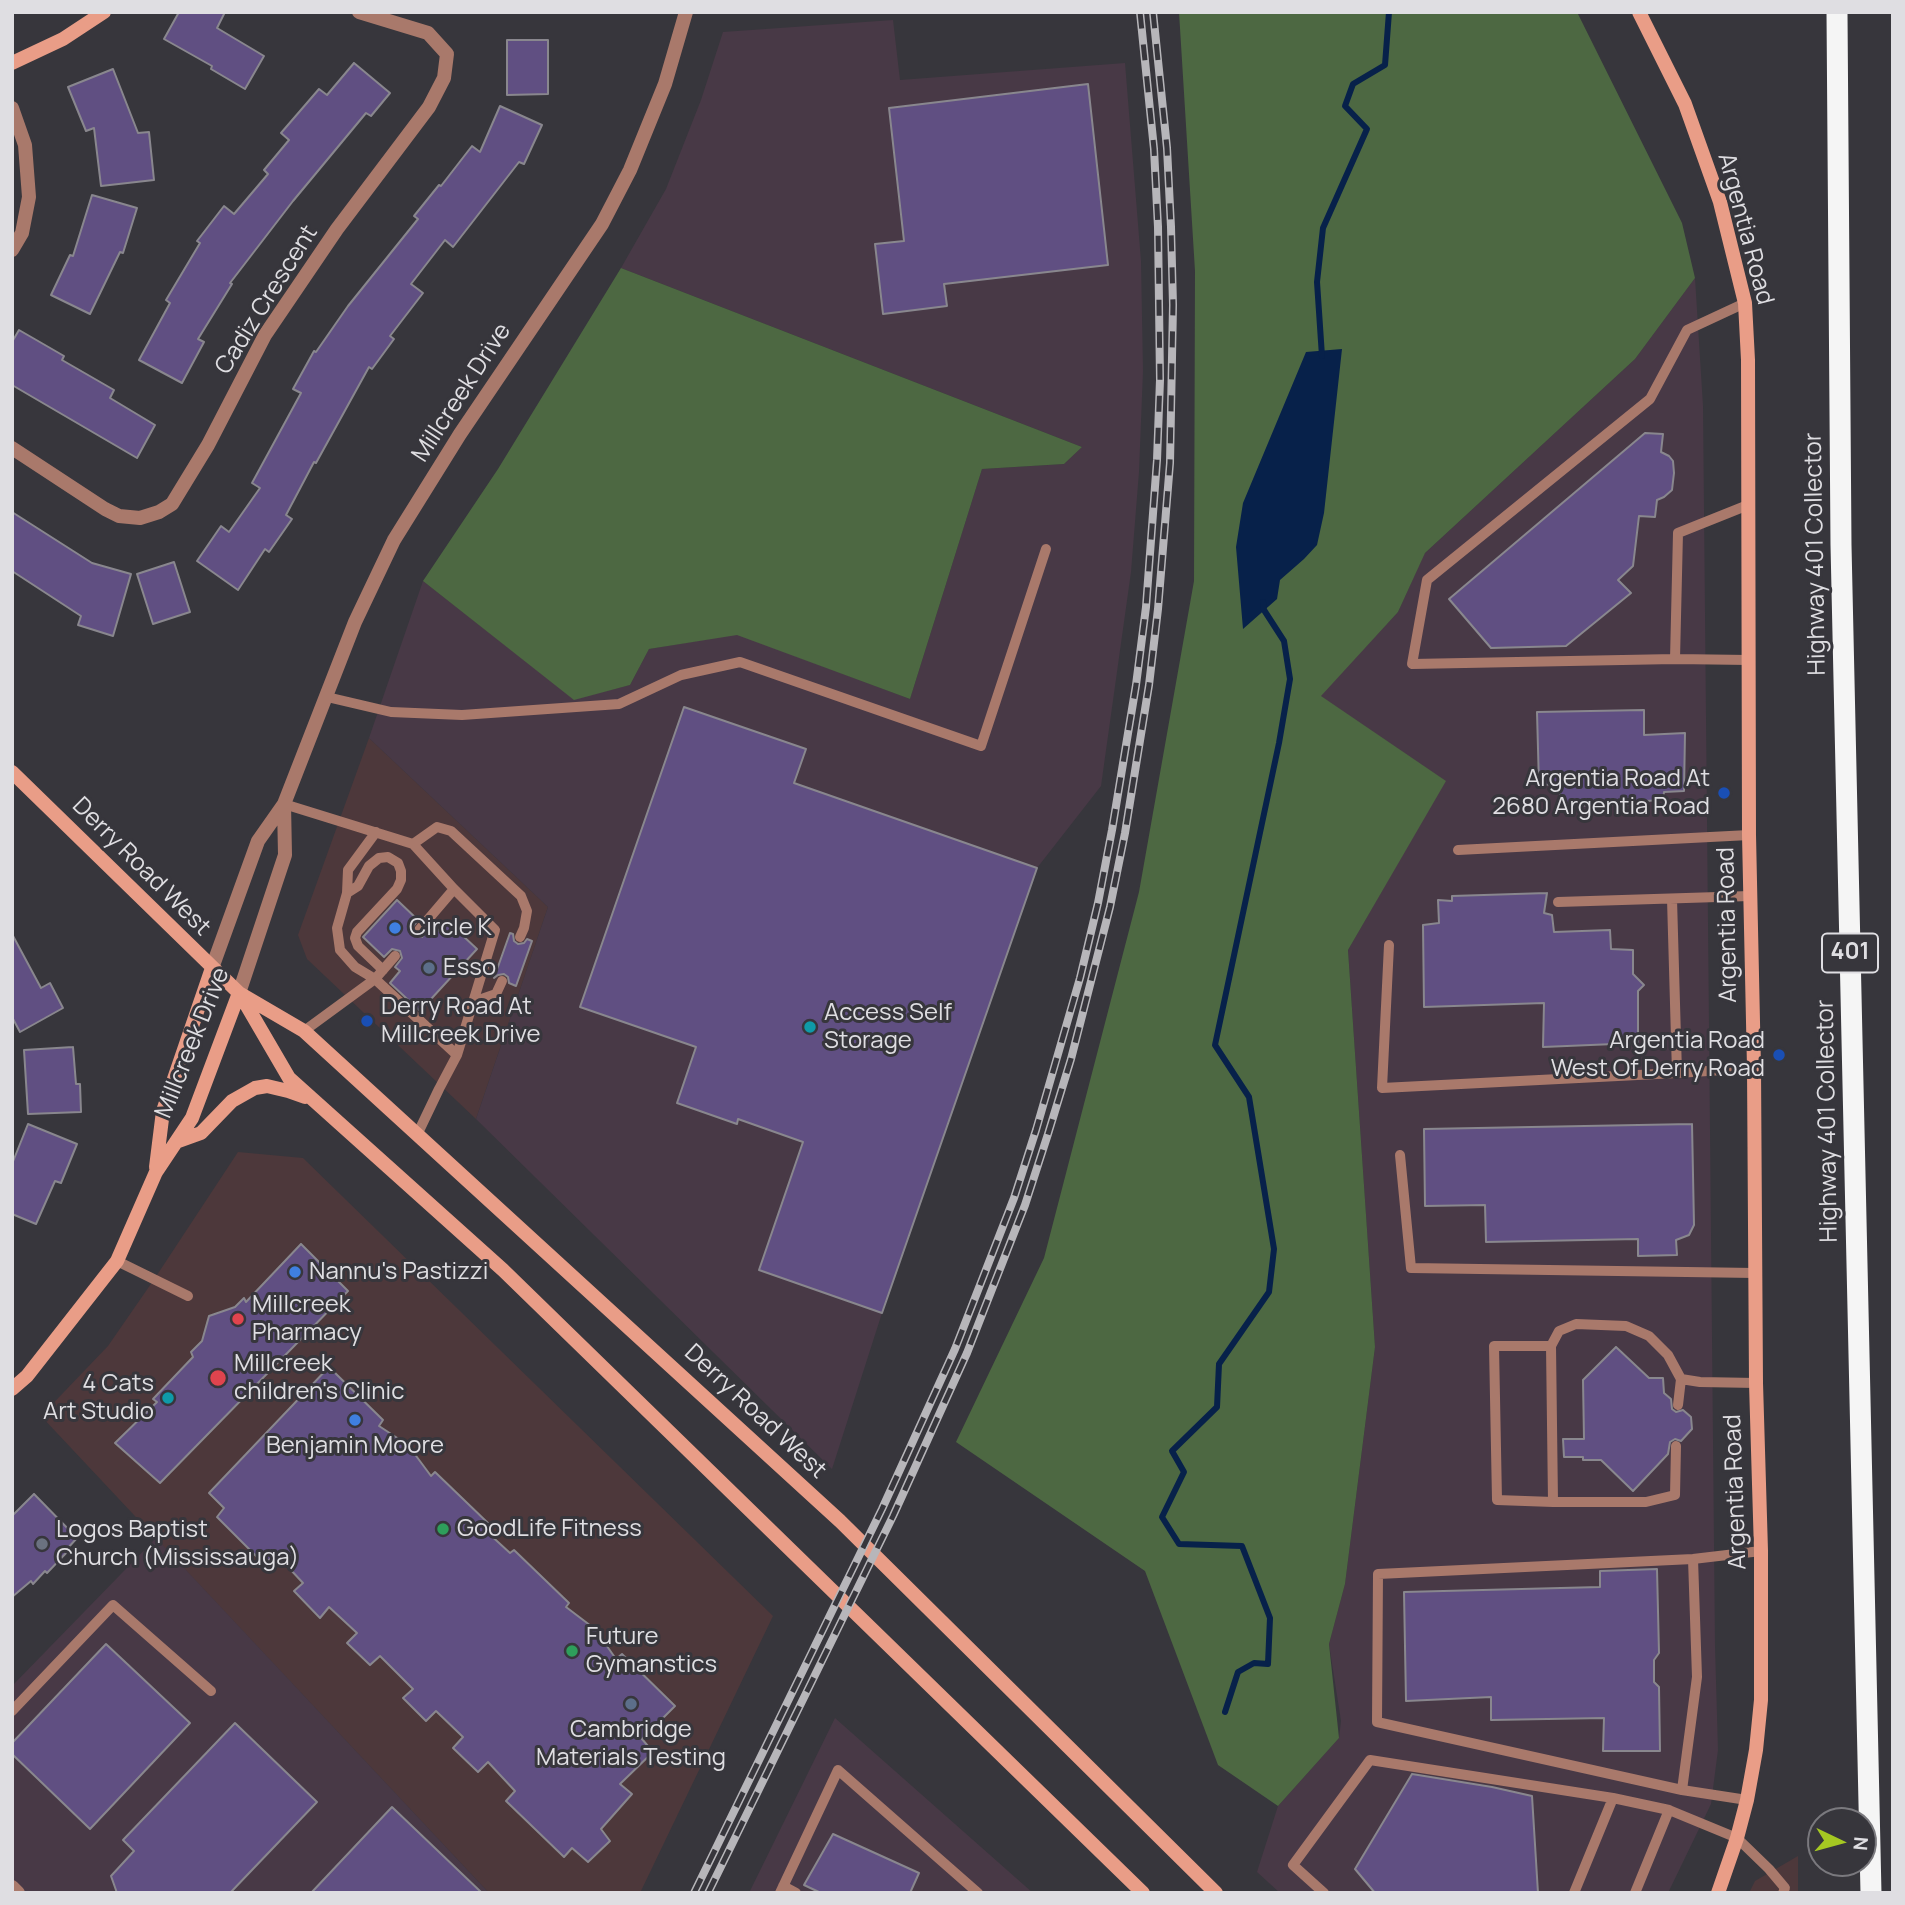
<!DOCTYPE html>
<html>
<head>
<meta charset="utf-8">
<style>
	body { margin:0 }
	#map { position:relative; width:1905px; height:1905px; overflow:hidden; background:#37363c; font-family:Manrope,sans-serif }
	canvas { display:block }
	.frame { position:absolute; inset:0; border:14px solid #dfdee2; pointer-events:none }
	.north { position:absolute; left:1807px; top:1807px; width:70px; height:70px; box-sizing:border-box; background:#37363c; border:2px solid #7a797e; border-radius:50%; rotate:95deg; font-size:19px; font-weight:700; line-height:28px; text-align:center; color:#dfdee2 }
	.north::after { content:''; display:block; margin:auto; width:24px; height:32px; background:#a5c822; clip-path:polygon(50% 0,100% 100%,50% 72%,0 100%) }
</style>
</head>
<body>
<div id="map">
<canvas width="1905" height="1905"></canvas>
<div class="frame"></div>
<div class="north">N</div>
</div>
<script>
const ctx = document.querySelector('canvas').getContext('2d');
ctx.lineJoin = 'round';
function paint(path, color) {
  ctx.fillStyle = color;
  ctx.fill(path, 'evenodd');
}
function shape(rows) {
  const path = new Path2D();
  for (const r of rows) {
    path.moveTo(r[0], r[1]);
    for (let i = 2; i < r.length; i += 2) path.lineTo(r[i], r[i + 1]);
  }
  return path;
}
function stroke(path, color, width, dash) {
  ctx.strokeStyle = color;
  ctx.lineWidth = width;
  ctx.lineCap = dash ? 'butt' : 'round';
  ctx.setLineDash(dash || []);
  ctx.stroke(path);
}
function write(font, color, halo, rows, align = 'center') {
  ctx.font = font + ' Manrope,sans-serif';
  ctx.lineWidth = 6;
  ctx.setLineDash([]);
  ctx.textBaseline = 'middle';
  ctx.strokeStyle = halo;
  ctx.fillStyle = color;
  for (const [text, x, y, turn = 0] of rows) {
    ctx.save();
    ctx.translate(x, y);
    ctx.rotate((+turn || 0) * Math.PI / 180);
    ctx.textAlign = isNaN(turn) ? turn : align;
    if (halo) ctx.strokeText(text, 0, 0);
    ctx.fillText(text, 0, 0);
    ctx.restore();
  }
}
const commercial = shape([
	[369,738,548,907,476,1119,307,959,298,935],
	[238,1152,303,1158,773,1616,640,1893,489,1893,41,1416,108,1346,155,1278],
	[1798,1856,1798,1893,1749,1893,1755,1881]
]);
const industrial = shape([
	[893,20,900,80,1125,63,1141,261,1143,371,1139,472,1131,572,1101,786,1037,868,882,1313,832,1469,476,1119,548,907,369,738,423,581,574,699,630,685,649,649,737,634,910,699,982,469,1064,464,1082,447,621,268,666,189,701,100,723,32],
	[1695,278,1703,406,1715,1646,1718,1750,1711,1804,1668,1893,1280,1893,1257,1872,1278,1806,1339,1738,1341,1721,1329,1644,1345,1584,1375,1347,1348,950,1445,781,1320,696,1398,612,1424,554,1635,359],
	[156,1538,489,1893,12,1893,12,1686],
	[835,1718,1033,1893,749,1893]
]);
const green = shape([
	[1179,12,1577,12,1682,223,1695,278,1635,359,1425,553,1398,612,1321,696,1446,781,1348,950,1375,1347,1345,1584,1329,1644,1339,1738,1278,1806,1218,1765,1145,1571,956,1442,1044,1258,1139,892,1194,581,1195,271],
	[621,268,1082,447,1064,464,982,469,910,699,737,635,649,649,630,685,574,700,423,581,498,469]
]);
const water = shape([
	[1342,349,1324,513,1317,545,1304,559,1280,580,1277,599,1243,629,1236,547,1243,503,1306,352]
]);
const stream = shape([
	[1322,356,1317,282,1323,228,1367,129,1345,106,1353,84,1385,65,1389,12],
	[1225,1712,1238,1672,1254,1663,1268,1664,1270,1618,1242,1546,1179,1544,1162,1517,1184,1472,1172,1451,1217,1407,1219,1364,1269,1292,1274,1249,1249,1097,1215,1045,1279,743,1290,679,1284,641,1264,610,1263,602]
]);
const building = shape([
	[179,12,225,12,217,28,264,56,245,89,211,69,212,66,164,39,179,12],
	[507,40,548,40,548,94,507,95,507,40],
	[354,63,390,93,371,116,366,113,293,201,230,283,232,284,198,339,204,342,182,383,139,360,170,303,166,300,200,243,197,241,224,206,234,214,268,174,264,170,289,140,281,133,319,89,327,95,354,63],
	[113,69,138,133,149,132,154,180,101,186,94,128,86,131,68,87,113,69],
	[1088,84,1108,265,944,284,947,306,883,314,875,244,904,241,889,108,1088,84],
	[500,106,542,125,524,164,519,162,453,247,445,240,411,284,423,293,390,336,394,339,372,369,369,367,316,463,314,462,286,515,292,519,269,552,265,549,238,590,197,561,221,526,229,532,260,488,252,483,301,393,293,389,314,351,316,352,348,306,418,219,414,216,439,185,441,186,472,146,480,152,500,106],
	[92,195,137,208,123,253,120,252,90,314,51,295,70,255,73,256,92,195],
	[19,330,64,356,62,360,114,390,110,398,155,425,137,458,12,385,12,342,19,330],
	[1645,433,1663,434,1661,452,1669,456,1673,461,1674,473,1672,490,1664,497,1657,500,1655,517,1639,516,1633,566,1618,580,1631,593,1566,646,1491,648,1449,599,1645,433],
	[12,512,92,563,131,574,113,636,78,625,81,616,12,571,12,512],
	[174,562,190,612,153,624,137,574,174,562],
	[684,707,806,749,794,783,1037,868,882,1313,759,1270,803,1142,738,1119,737,1124,677,1103,696,1047,580,1007,684,707],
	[1644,710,1644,735,1685,733,1684,791,1664,792,1663,800,1645,801,1645,804,1560,806,1560,784,1539,785,1537,712,1644,710],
	[1547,893,1544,913,1552,915,1554,932,1610,930,1611,949,1633,950,1633,974,1644,985,1638,991,1638,1043,1543,1047,1544,1003,1424,1007,1423,925,1439,923,1438,900,1452,901,1452,896,1547,893],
	[397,900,418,920,412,928,415,936,422,937,429,930,434,935,447,921,477,949,420,1011,390,983,400,971,395,967,402,958,400,951,392,949,384,957,363,937,397,900],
	[510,933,513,934,514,941,518,944,524,943,527,939,532,941,516,986,509,983,508,977,504,974,498,975,494,978,510,933],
	[12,934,41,988,50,983,63,1008,20,1032,12,1017,12,934],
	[73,1047,76,1084,80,1084,81,1112,28,1114,24,1050,73,1047],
	[28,1124,77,1144,61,1183,55,1181,36,1224,12,1214,12,1164,28,1124],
	[1692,1124,1694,1225,1689,1235,1676,1240,1677,1255,1638,1256,1638,1239,1486,1242,1485,1205,1425,1206,1424,1129,1692,1124],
	[301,1244,348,1291,160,1483,115,1443,157,1402,153,1399,193,1357,191,1352,202,1341,209,1316,235,1307,244,1298,246,1302,301,1244],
	[1616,1347,1649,1378,1663,1378,1664,1393,1671,1399,1672,1409,1676,1412,1683,1410,1691,1417,1692,1429,1681,1441,1675,1439,1670,1442,1668,1454,1633,1491,1601,1460,1583,1460,1583,1457,1564,1457,1563,1439,1584,1439,1583,1380,1616,1347],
	[329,1367,383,1420,379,1426,408,1445,431,1476,435,1472,489,1524,486,1531,510,1553,514,1550,569,1603,566,1607,595,1629,616,1659,622,1654,675,1706,642,1739,653,1752,620,1784,632,1794,601,1829,610,1841,588,1862,572,1848,564,1857,506,1801,515,1791,488,1762,478,1772,453,1748,463,1737,436,1711,426,1721,403,1698,413,1689,380,1656,370,1665,347,1643,357,1633,329,1607,320,1618,294,1591,303,1583,276,1554,264,1564,217,1517,224,1508,209,1493,329,1367],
	[34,1494,77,1538,67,1549,68,1551,47,1573,45,1571,33,1584,31,1581,12,1597,12,1516,34,1494],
	[1657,1569,1659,1653,1654,1660,1654,1682,1659,1687,1660,1751,1603,1751,1604,1718,1491,1720,1491,1697,1406,1701,1404,1592,1600,1587,1600,1571,1657,1569],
	[106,1644,190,1723,90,1829,12,1754,12,1743,106,1644],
	[235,1723,317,1802,230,1893,117,1893,111,1876,134,1851,123,1840,235,1723],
	[1412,1774,1492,1787,1532,1796,1538,1893,1375,1893,1355,1869,1412,1774],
	[392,1807,482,1893,311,1893,392,1807],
	[833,1834,919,1873,910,1893,821,1893,804,1885,833,1834]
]);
const lane = shape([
	[1745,303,1687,330,1650,399,1427,580,1412,664,1675,659,1749,660],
	[1675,659,1678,533,1748,505],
	[327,697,391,712,462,715,619,704,681,675,740,662,981,746,1046,549],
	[284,804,413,844,454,889,495,930,457,1055,439,1089,417,1135],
	[413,844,437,827,451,831,521,896,527,911,524,928,520,937],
	[1458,850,1749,835],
	[347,893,358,886,369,866,379,858,388,857,398,863,401,871,401,880,397,889,357,932,355,938,358,946,383,970],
	[1672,899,1677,1073,1754,1068],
	[1558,902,1750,896],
	[419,930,454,889],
	[1389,945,1382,1088,1677,1073],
	[395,956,375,979,457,1055],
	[473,1002,496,994,502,981],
	[304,1031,375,979,355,967,340,950,337,928,347,893,348,870,376,832],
	[1400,1155,1411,1268,1755,1273],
	[117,1261,188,1296],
	[1551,1346,1553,1502],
	[1678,1405,1681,1379],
	[1676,1446,1675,1495,1646,1502,1553,1502,1497,1500,1494,1346,1551,1346,1559,1331,1576,1324,1626,1326,1649,1336,1668,1355,1681,1379,1700,1382,1756,1383],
	[1693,1559,1697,1677,1682,1790,1377,1722,1378,1574,1693,1559,1761,1551],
	[12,1711,113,1605,211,1691],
	[1682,1790,1747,1800],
	[783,1886,796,1893],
	[780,1893,838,1770,978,1893],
	[1324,1893,1293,1865,1370,1760,1613,1798,1669,1810,1737,1838,1769,1869,1785,1888,1783,1893],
	[1574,1893,1613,1798],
	[1635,1893,1669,1810]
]);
const street = shape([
	[12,108,25,145,29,197,22,233,12,250],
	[12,448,105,509,119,516,140,518,159,512,172,504,208,445,265,335,337,229,429,107,444,78,447,54,428,33,359,12],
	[212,968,258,841,284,804,355,622,394,540,460,434,602,224,630,170,665,84,686,12],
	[239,993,285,855,284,804],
	[12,1887,18,1893]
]);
const secondary = shape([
	[1639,12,1685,104,1720,202,1745,303,1748,360,1749,835,1754,1068,1756,1383,1761,1551,1761,1700,1756,1750,1747,1800,1737,1838,1718,1893],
	[12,63,63,39,104,12],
	[12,772,239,993,304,1031,840,1521,1216,1893],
	[240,994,289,1078,503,1270,1143,1893],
	[176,1142,201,1133,232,1101,255,1088,267,1086,288,1091,305,1097],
	[156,1167,163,1111,212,968],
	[12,1389,27,1376,117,1261,156,1172,192,1118,239,993]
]);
const highway = shape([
	[1837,12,1841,545,1871,1893]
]);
const rail = shape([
	[694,1893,882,1509,955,1349,1014,1198,1036,1130,1080,978,1098,903,1112,830,1136,685,1146,607,1157,460,1160,380,1158,227,1154,149,1140,12],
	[708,1893,893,1516,967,1353,1025,1205,1048,1134,1071,1059,1110,907,1125,833,1149,685,1158,609,1170,463,1173,305,1171,227,1167,148,1153,12]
]);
const markers = [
	[1724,793,7,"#1a4fb4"],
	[395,928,7,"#3f7fe0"],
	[429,968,7,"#5c6f8a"],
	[367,1021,7,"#1a4fb4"],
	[810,1027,7,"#0f9aa8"],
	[1779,1055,7,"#1a4fb4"],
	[295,1272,7,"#3f7fe0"],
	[238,1319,7,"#e0444e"],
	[218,1378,9,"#e0444e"],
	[168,1398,7,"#0f9aa8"],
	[355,1420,7,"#3f7fe0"],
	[443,1529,7,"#2e9e5b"],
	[42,1544,7,"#6b7280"],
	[572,1651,7,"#2e9e5b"],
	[631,1704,7,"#5c6f8a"]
];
const shields = [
	[1850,953,56]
];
const shieldNames = [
	["401",1850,953]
];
const streetNames = [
	["Argentia Road",1745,229,75],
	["Cadiz Crescent",267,300,-58],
	["Millcreek Drive",462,393,-57],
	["Highway 401 Collector",1816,554,-91],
	["Derry Road West",141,867,45],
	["Argentia Road",1728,925,-91],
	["Millcreek Drive",193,1043,-68],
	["Highway 401 Collector",1828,1121,-91],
	["Derry Road West",755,1412,43],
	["Argentia Road",1736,1492,-92]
];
const poiNames = [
	["Argentia Road At",1710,779,"right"],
	["2680 Argentia Road",1710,807,"right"],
	["Circle K",409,928],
	["Esso",443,968],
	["Derry Road At",381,1007],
	["Millcreek Drive",381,1035],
	["Access Self",824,1013],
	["Storage",824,1041],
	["Argentia Road",1765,1041,"right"],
	["West Of Derry Road",1765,1069,"right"],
	["Nannu's Pastizzi",309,1272],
	["Millcreek",252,1305],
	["Pharmacy",252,1333],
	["Millcreek",234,1364],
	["children's Clinic",234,1392],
	["4 Cats",154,1384,"right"],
	["Art Studio",154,1412,"right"],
	["Benjamin Moore",355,1446,"center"],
	["GoodLife Fitness",457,1529],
	["Logos Baptist",56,1530],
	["Church (Mississauga)",56,1558],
	["Future",586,1637],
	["Gymanstics",586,1665],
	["Cambridge",631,1730,"center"],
	["Materials Testing",631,1758,"center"]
];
paint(commercial, '#4d383b');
paint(industrial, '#483946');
paint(green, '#4d6842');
paint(water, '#07214a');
stroke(stream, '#07214a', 6);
paint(building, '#604f82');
stroke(building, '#89878e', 2);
stroke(lane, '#a9796b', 10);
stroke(street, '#a9796b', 14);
stroke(secondary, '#e99d87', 14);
stroke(highway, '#f5f5f5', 21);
stroke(rail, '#b7b6ba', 8);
stroke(rail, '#37363c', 5, [16]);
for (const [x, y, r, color] of markers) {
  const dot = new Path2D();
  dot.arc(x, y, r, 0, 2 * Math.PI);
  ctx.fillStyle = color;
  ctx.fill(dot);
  stroke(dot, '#37363c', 2.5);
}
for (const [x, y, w] of shields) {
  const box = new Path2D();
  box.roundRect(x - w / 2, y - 19.5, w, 39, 5);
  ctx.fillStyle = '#37363c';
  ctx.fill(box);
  stroke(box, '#dfdee2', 2);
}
write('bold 23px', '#dfdee2', null, shieldNames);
write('24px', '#dfdee2', '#37363c', streetNames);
write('24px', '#dfdee2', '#37363c', poiNames, 'left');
</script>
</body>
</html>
